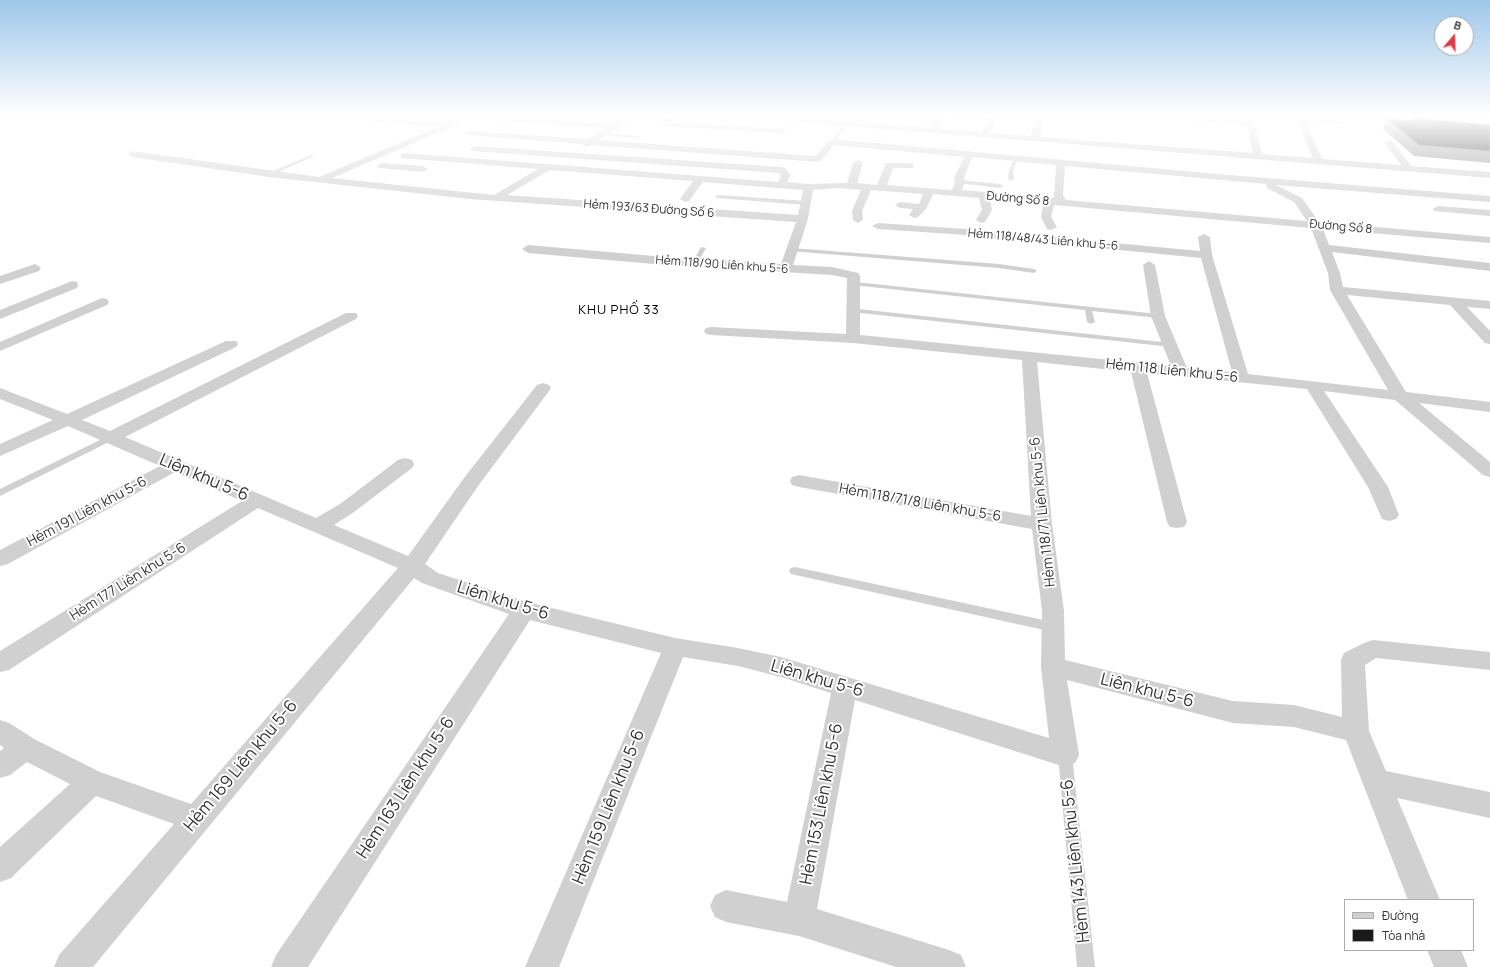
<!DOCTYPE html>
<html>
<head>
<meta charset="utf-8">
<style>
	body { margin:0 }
	#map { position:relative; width:1490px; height:967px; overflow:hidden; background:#fff; font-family:Manrope,sans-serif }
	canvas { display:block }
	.legend { position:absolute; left:1344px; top:899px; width:130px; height:52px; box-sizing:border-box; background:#fff; border:1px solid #adadad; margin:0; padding:5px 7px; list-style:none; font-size:12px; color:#333 }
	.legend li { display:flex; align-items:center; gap:8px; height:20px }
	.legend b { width:20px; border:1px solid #adadad }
	.north { position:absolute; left:1434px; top:16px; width:40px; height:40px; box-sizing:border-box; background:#fff; border:1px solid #adadad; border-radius:50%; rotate:19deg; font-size:11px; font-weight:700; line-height:16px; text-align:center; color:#333 }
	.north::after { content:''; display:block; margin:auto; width:14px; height:18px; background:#e63946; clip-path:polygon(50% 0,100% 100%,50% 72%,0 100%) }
</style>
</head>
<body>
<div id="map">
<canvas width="1490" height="967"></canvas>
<ul class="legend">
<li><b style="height:5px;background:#d0d0d0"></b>Đường</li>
<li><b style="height:11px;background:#1a1a1a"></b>Tòa nhà</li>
</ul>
<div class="north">B</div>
</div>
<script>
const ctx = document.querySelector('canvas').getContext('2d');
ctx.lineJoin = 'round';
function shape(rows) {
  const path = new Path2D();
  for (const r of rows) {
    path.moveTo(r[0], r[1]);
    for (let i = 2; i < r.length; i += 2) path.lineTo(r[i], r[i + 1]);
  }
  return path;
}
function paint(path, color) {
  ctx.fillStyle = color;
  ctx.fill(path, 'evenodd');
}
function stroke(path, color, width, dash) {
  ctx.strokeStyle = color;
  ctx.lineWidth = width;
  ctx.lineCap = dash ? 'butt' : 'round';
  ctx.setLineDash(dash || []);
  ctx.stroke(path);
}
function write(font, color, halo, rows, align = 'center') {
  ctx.font = font + ' Manrope,sans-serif';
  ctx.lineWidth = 4;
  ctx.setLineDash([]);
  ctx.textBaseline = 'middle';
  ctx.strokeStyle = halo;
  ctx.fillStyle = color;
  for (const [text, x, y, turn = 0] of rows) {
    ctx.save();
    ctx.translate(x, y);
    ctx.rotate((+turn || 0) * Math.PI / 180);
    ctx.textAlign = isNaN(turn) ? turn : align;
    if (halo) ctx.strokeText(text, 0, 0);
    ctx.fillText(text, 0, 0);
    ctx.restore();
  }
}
const service = shape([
	[858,115,862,115,860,124,858,125,856,124,858,115],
	[846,122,849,123,834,143,830,143,846,122],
	[604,133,638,136,640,137,638,138,602,135,604,133],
	[311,155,315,156,271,175,266,174,311,155],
	[1014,158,1018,159,1013,171,1014,179,1011,181,1008,179,1009,171,1014,158],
	[960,180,1000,184,1003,186,1000,188,958,183,960,180],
	[718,195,806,201,809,203,806,205,716,198,716,196,718,195],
	[701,247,706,248,697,264,693,264,692,263,701,247],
	[792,248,999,264,1034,269,1037,271,1034,273,999,268,790,251,790,249,792,248],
	[855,282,1158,314,1162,316,1158,318,1092,311,1095,322,1091,324,1087,322,1085,310,853,285,853,283,855,282],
	[849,308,1171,343,1175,345,1171,347,852,312,848,310,849,308],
	[110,435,113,436,115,438,113,440,0,496,0,489,110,435],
	[795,567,1053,622,1057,624,1059,627,1057,630,1053,632,791,574,789,571,791,568,795,567],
	[1065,749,1070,751,1072,755,1095,967,1077,967,1058,755,1060,751,1065,749]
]);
const minor = shape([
	[466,115,614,123,625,115,634,115,619,128,598,140,816,156,829,140,832,139,1229,175,1490,196,1490,202,1276,185,1302,198,1319,222,1490,237,1490,243,1323,229,1329,245,1490,263,1490,271,1332,252,1340,273,1343,287,1490,301,1490,309,1467,307,1490,331,1490,344,1485,343,1450,305,1347,295,1406,392,1490,402,1490,412,1419,403,1490,462,1490,477,1483,475,1395,400,1324,391,1388,487,1399,515,1396,519,1389,521,1382,519,1368,487,1307,389,1147,373,1187,522,1184,527,1177,528,1170,527,1167,522,1131,372,1037,362,1052,524,1064,611,1065,660,1233,701,1294,705,1342,717,1341,660,1344,653,1364,643,1373,640,1490,652,1490,670,1376,658,1365,665,1369,731,1386,771,1490,792,1490,818,1397,798,1440,900,1408,900,1346,740,1294,727,1233,723,1067,680,1079,755,1075,763,1065,767,855,700,817,909,949,950,961,955,966,967,896,967,799,936,726,922,715,917,710,906,715,895,726,890,787,902,831,693,781,677,738,666,683,657,559,967,525,967,661,653,530,620,308,967,271,967,276,955,509,614,422,583,414,578,93,967,54,967,59,955,174,824,96,796,11,878,0,882,0,847,70,784,27,762,10,775,0,778,0,751,4,748,0,745,0,720,9,723,36,740,100,772,191,804,398,568,258,508,9,670,0,672,0,651,242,501,175,472,8,564,0,566,0,550,160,466,68,426,0,456,0,444,53,420,0,399,0,388,67,414,226,341,236,341,238,344,236,347,82,420,110,431,346,313,356,313,358,316,356,319,125,437,316,518,340,504,398,460,405,458,412,460,414,464,412,468,354,512,334,525,408,556,464,478,537,385,543,383,549,385,551,388,549,391,478,486,425,564,438,573,527,602,675,638,738,648,781,657,1049,738,1041,667,1042,611,1032,529,799,487,792,485,790,481,792,477,799,475,1031,516,1022,360,853,343,711,335,706,334,704,331,706,328,711,327,846,334,847,278,832,275,654,264,528,253,522,249,528,245,654,256,781,264,796,222,470,199,269,177,132,157,128,154,132,151,319,177,438,127,370,121,366,119,367,117,447,123,466,115],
	[470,119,607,128,588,139,467,131,463,133,467,135,582,144,586,147,591,145,818,162,821,161,834,145,964,157,954,178,955,182,952,190,887,185,893,168,913,168,913,164,910,163,886,163,877,185,857,183,863,163,858,160,853,163,847,183,808,184,787,182,791,175,785,168,782,167,474,146,470,149,471,151,779,173,781,175,778,182,404,153,401,154,401,158,538,169,494,195,332,178,470,119],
	[972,157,1056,165,1054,198,962,190,965,182,964,178,972,157],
	[1065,166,1267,184,1266,186,1267,188,1294,202,1307,221,1066,200,1063,195,1065,166],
	[550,170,693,181,680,199,685,202,689,201,703,182,803,190,798,215,507,195,550,170],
	[838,188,861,190,852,211,853,220,858,223,863,220,862,211,871,190,923,194,919,204,900,202,895,205,900,208,913,209,909,215,914,218,918,217,926,209,933,194,979,198,982,210,976,220,981,223,985,222,992,210,990,199,1043,204,1041,217,1047,229,1051,230,1057,227,1051,217,1054,205,1311,228,1328,273,1330,290,1388,390,1248,374,1212,255,1210,237,1204,234,1198,237,1200,251,966,229,878,223,872,226,878,229,966,235,1201,258,1232,372,1187,368,1165,316,1155,265,1149,261,1143,265,1151,316,1171,366,860,335,860,276,858,273,832,267,793,265,808,219,813,190,838,188],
	[671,115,679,115,672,122,783,129,787,131,783,133,663,126,663,122,671,115],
	[733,115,767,115,930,128,939,115,947,115,938,129,982,132,989,115,997,115,990,133,1031,136,1035,115,1043,115,1040,137,1253,153,1247,125,1149,117,1145,115,1180,115,1246,120,1245,118,1236,115,1274,115,1339,120,1343,122,1342,124,1306,122,1322,159,1401,165,1385,143,1389,140,1392,141,1411,166,1490,172,1490,178,737,117,733,115],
	[1253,118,1298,121,1313,158,1262,154,1253,118],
	[1481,116,1490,117,1490,121,1481,120,1481,116],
	[382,163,423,166,428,169,423,172,379,168,377,166,382,163],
	[1438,206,1490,210,1490,216,1434,211,1433,209,1438,206],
	[35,264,41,268,39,271,0,284,0,276,35,264],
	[72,281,77,282,78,285,77,288,0,319,0,310,72,281],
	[102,298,107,299,109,302,107,305,0,351,0,342,102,298],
	[1427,950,1461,950,1468,967,1434,967,1427,950]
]);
const wall = shape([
	[1413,118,1490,125,1490,163,1414,156,1383,129,1387,119,1412,120]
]);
const building = shape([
	[1413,118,1490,125,1490,151,1419,145,1387,119,1416,121,1413,118]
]);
const farStreetnames = [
	["Đường Số 8",1018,199,5],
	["Hẻm 193/63 Đường Số 6",649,209,4],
	["Đường Số 8",1341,227,5],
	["Hẻm 118/48/43 Liên khu 5-6",1043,240,5],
	["Hẻm 118/90 Liên khu 5-6",722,265,4]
];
const farNeighbourhoodnames = [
	["KHU PHỐ 33",619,310]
];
const streetNames = [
	["Hẻm 118 Liên khu 5-6",1172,371,6],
	["Hẻm 118/71/8 Liên khu 5-6",920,503,10],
	["Hẻm 191 Liên khu 5-6",87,512,-28],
	["Hẻm 118/71 Liên khu 5-6",1043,512,-96],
	["Hẻm 177 Liên khu 5-6",128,582,-32]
];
const nearStreetnames = [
	["Liên khu 5-6",204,478,23],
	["Liên khu 5-6",503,601,17],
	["Liên khu 5-6",817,679,16],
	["Liên khu 5-6",1147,691,14],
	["Hẻm 169 Liên khu 5-6",241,766,-50],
	["Hẻm 163 Liên khu 5-6",406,788,-57],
	["Hẻm 153 Liên khu 5-6",822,804,-79],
	["Hẻm 159 Liên khu 5-6",609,807,-68],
	["Hẻm 143 Liên khu 5-6",1076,861,-96]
];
paint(service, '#d0d0d0');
paint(minor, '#d0d0d0');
paint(wall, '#8c8c8c');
paint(building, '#1a1a1a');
stroke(building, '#5f5f5f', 1);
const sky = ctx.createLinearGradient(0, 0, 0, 250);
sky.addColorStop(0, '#9ec6ea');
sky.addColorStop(0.46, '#fff');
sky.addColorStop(1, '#ffffff00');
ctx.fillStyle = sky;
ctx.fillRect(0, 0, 1490, 250);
write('12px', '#333', '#fff', farStreetnames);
ctx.letterSpacing = '1px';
write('13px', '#000', '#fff', farNeighbourhoodnames);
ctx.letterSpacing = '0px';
write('14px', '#333', '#fff', streetNames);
write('17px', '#333', '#fff', nearStreetnames);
</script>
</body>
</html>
